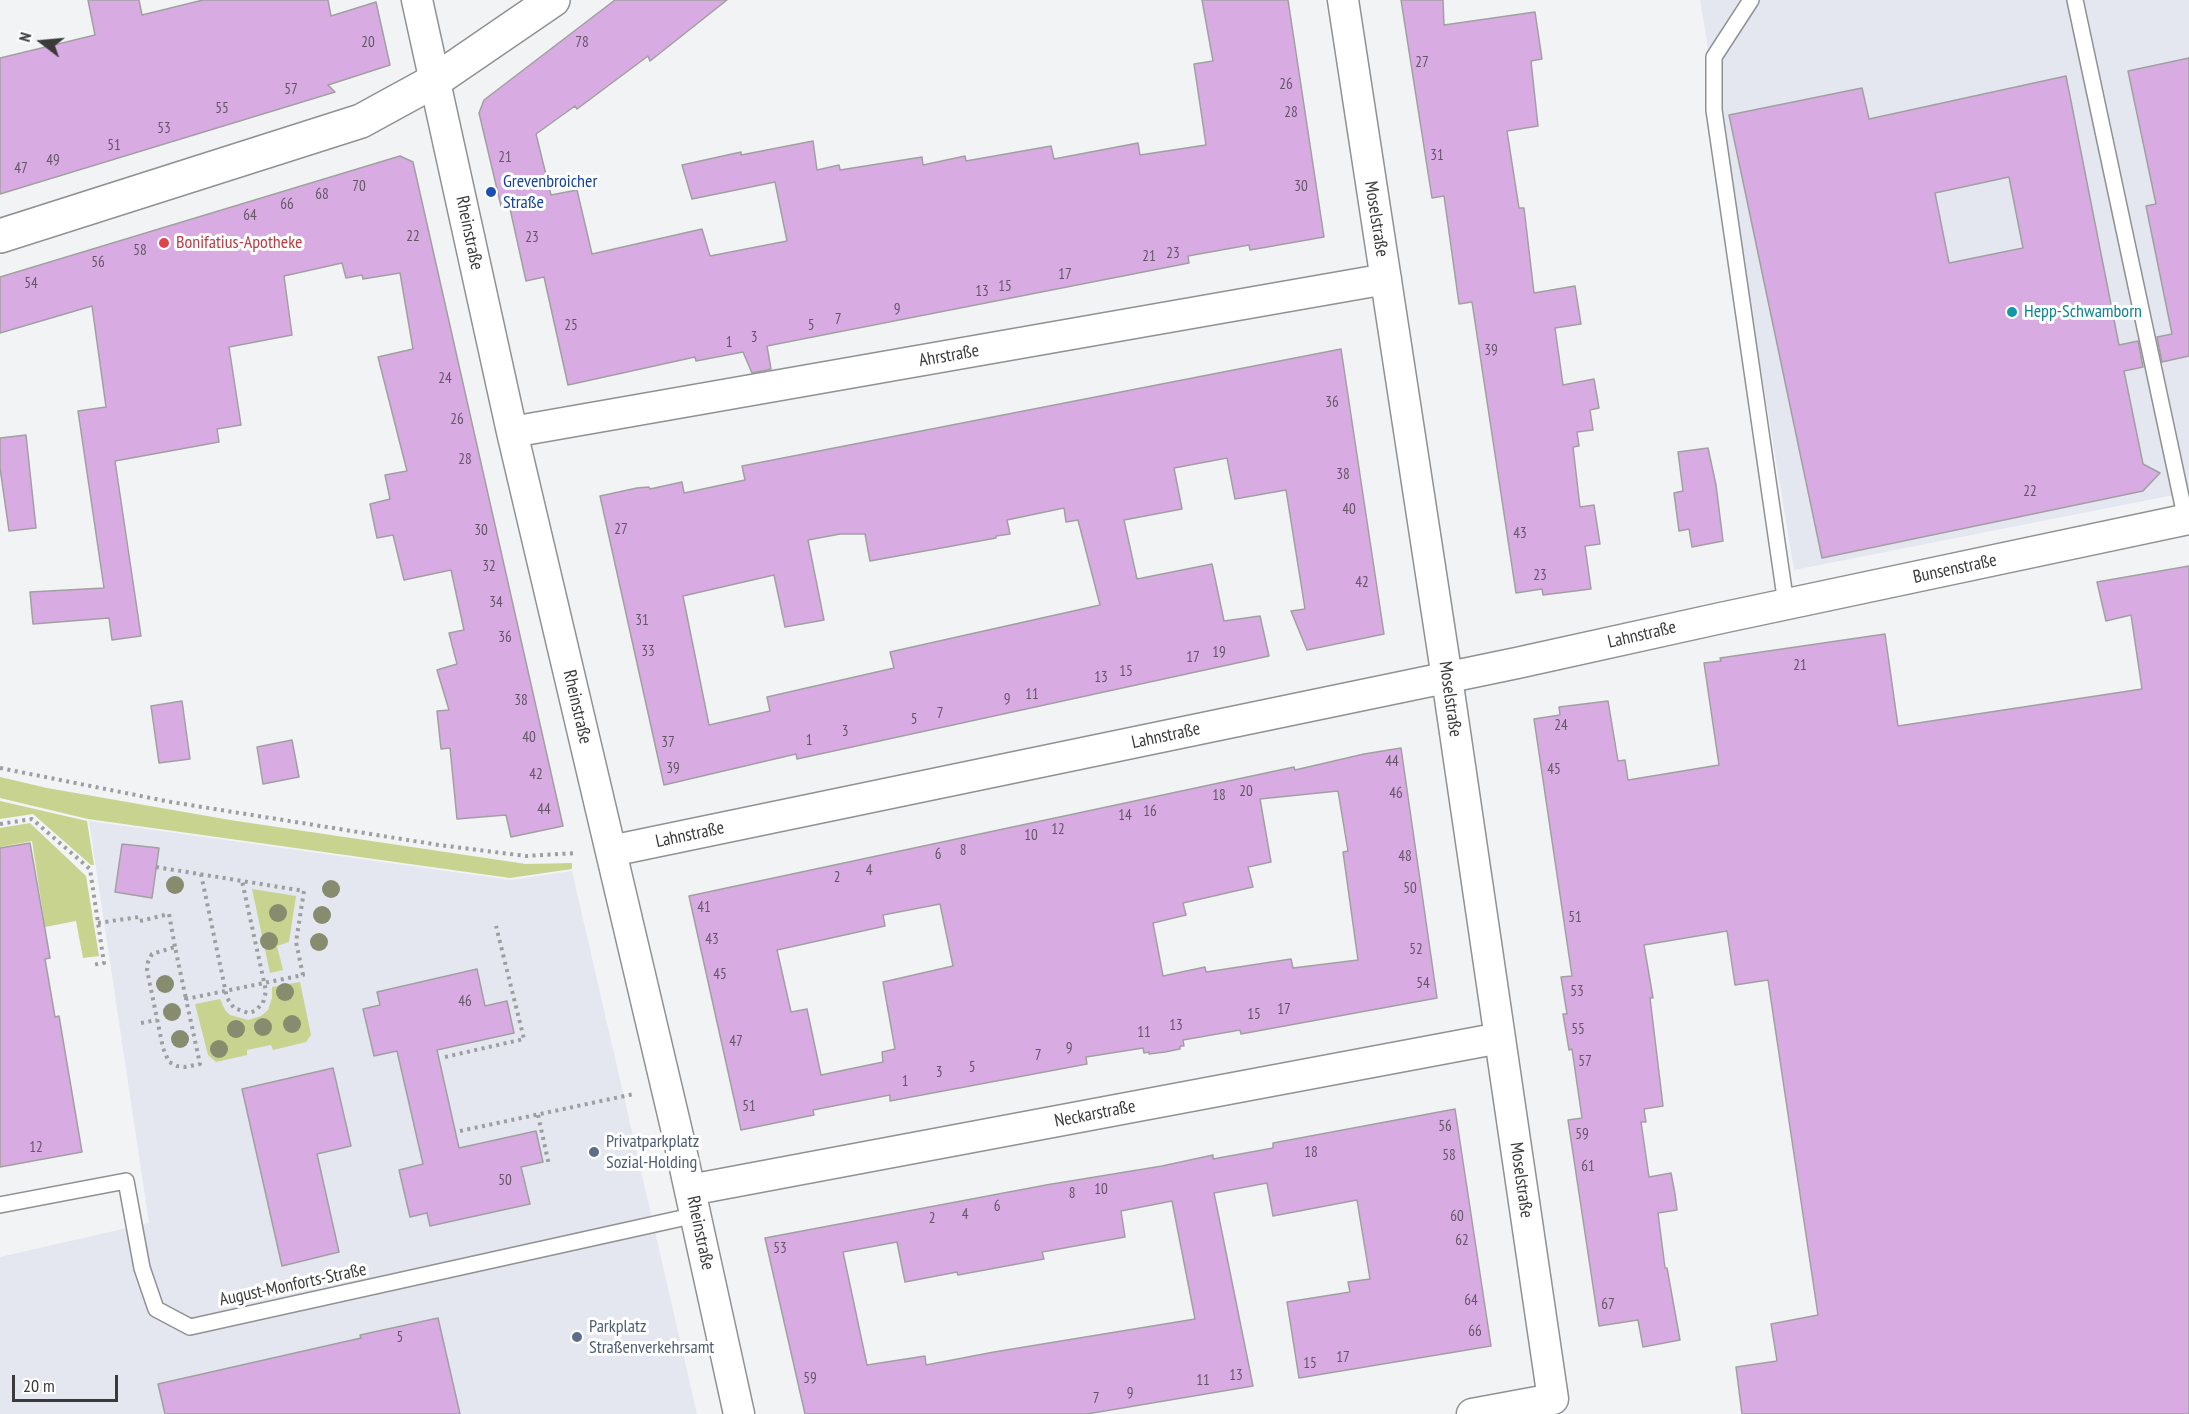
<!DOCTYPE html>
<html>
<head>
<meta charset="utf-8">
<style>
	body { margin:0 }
	#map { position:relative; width:2189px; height:1414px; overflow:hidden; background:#f2f3f5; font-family:"PT Sans Narrow",sans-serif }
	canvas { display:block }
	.north { position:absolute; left:12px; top:12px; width:60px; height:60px; -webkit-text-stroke:4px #fff; paint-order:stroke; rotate:286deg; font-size:16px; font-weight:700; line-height:24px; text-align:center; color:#3a3a3b }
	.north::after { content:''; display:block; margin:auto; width:21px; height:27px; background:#3a3a3b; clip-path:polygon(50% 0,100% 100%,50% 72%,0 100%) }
	.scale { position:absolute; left:12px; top:1375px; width:106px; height:27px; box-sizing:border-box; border:3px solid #3a3a3b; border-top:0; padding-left:8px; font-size:18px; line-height:21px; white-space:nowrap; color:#3a3a3b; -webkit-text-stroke:4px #fff; paint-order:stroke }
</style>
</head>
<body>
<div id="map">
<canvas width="2189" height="1414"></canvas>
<div class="north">N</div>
<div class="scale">20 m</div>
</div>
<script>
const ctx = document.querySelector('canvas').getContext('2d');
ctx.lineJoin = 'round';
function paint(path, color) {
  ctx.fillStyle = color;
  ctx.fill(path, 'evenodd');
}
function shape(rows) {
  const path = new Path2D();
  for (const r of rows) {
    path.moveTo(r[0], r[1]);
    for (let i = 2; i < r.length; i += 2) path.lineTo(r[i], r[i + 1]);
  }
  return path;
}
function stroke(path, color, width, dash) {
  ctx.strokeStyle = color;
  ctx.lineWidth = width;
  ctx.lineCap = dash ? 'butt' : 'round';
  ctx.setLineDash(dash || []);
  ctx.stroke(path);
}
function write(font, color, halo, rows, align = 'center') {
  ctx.font = font + ' "PT Sans Narrow",sans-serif';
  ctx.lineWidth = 6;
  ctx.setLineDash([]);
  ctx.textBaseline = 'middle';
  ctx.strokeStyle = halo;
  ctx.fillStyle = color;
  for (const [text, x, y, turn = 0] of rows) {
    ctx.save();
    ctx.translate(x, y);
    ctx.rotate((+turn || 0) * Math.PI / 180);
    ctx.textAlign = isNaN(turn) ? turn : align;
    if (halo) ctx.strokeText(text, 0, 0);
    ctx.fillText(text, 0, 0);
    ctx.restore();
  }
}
const built = shape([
	[1700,0,2189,0,2189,492,1794,570],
	[89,821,511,880,572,871,697,1414,0,1414,0,1257,149,1223]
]);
const green = shape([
	[0,777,47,788,230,820,526,864,572,863,572,869,510,878,88,819,0,798],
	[0,801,87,821,94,865,91,865,33,814,0,819],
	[30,823,86,876,99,956,83,958,76,921,45,927,32,841,0,847,0,828],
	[252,889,296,896,289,942,277,946,283,970,270,973],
	[300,982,311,1035,306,1042,273,1050,271,1045,247,1050,247,1055,216,1062,208,1055,195,1004,220,999,225,1010,230,1015,248,1020,261,1016,268,1010,272,998,272,987]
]);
const building = shape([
	[88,0,139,0,142,15,203,0,328,0,331,16,376,2,390,65,328,85,335,92,0,194,0,58,95,35,88,0],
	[615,0,727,0,650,61,648,56,577,109,575,106,536,134,551,195,577,190,592,254,702,229,710,256,787,241,775,182,692,199,682,165,741,152,741,155,813,141,817,170,839,165,840,170,922,157,923,165,965,156,966,161,1051,146,1054,159,1138,143,1140,155,1206,145,1194,64,1213,61,1202,0,1288,0,1324,237,1250,250,1249,245,1188,256,1189,263,767,346,771,369,752,373,743,352,696,361,695,357,568,385,544,277,526,281,509,204,501,206,479,113,484,100,615,0],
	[1401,0,1443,0,1444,25,1535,12,1542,59,1531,61,1538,126,1507,131,1519,208,1524,208,1534,293,1575,286,1581,324,1555,328,1563,385,1594,379,1599,408,1590,410,1593,430,1577,432,1579,446,1573,447,1580,507,1594,505,1600,544,1585,546,1591,589,1543,595,1542,589,1516,593,1472,302,1459,304,1444,196,1432,198,1401,0],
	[2189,58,2189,356,2162,362,2157,337,2172,334,2146,206,2156,204,2128,71,2189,58],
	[2066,76,2119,345,2138,341,2143,367,2124,371,2143,464,2160,473,2143,491,1822,558,1729,115,1862,88,1869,119,2066,76],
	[2009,177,2023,248,1949,263,1935,193,2009,177],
	[400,156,413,162,563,826,511,837,506,815,457,819,450,748,441,749,437,711,449,710,437,670,457,664,449,633,464,630,451,570,404,580,393,535,377,538,373,519,370,504,390,499,385,475,407,471,378,357,413,349,400,273,363,279,362,275,346,278,342,263,284,276,292,335,229,347,241,425,217,429,219,442,115,461,141,636,112,640,109,618,33,624,30,592,104,588,78,411,106,407,92,306,0,333,0,277,400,156],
	[1341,349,1384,634,1307,650,1291,611,1305,609,1286,490,1235,499,1227,458,1174,468,1182,509,1124,520,1137,579,1212,564,1224,621,1260,616,1269,656,797,759,796,754,664,785,600,496,637,488,649,487,650,489,682,482,684,493,745,480,742,466,1341,349],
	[1064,508,1066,522,1078,520,1100,605,890,652,894,668,767,697,770,711,709,725,683,596,774,575,785,627,824,620,808,540,840,534,865,534,870,561,996,538,996,536,1010,534,1007,520,1064,508],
	[26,435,36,528,9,531,0,468,0,438,26,435],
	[1708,448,1716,485,1723,541,1692,547,1689,529,1679,531,1674,493,1683,491,1678,452,1708,448],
	[2189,566,2189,1414,1742,1414,1736,1367,1777,1361,1771,1324,1818,1315,1768,980,1735,985,1727,931,1644,945,1653,998,1650,998,1663,1106,1644,1109,1646,1122,1641,1122,1649,1177,1671,1173,1675,1194,1677,1210,1658,1213,1665,1268,1667,1268,1680,1340,1643,1347,1638,1320,1599,1326,1568,1120,1582,1118,1572,1049,1569,1050,1563,1014,1567,1014,1561,977,1572,976,1534,719,1560,715,1559,707,1608,701,1618,761,1625,760,1628,780,1719,765,1704,663,1721,661,1720,658,1885,634,1898,726,2142,689,2131,615,2106,621,2097,582,2189,566],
	[182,701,190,759,159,763,151,706,182,701],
	[292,740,299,777,263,784,257,747,292,740],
	[1401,748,1437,998,1241,1034,1240,1030,1183,1040,1184,1046,1180,1046,1180,1049,1165,1052,1149,1054,1149,1052,1144,1053,1143,1048,1086,1057,1087,1064,890,1101,890,1095,813,1110,814,1115,741,1130,689,896,1294,767,1295,770,1364,754,1401,748],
	[1338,791,1348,851,1343,852,1358,960,1293,968,1291,959,1206,972,1205,967,1163,976,1153,923,1186,915,1183,903,1253,887,1248,867,1271,862,1260,799,1338,791],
	[940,904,953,966,883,982,895,1049,882,1052,883,1062,821,1075,807,1009,791,1012,777,950,885,926,883,915,940,904],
	[30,843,50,958,45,959,55,1017,59,1016,82,1152,0,1167,0,848,30,843],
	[122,844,159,848,152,898,115,892,122,844],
	[477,969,485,1006,507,1001,514,1033,437,1050,459,1148,536,1131,543,1162,521,1167,530,1204,430,1226,427,1213,410,1217,399,1170,423,1164,397,1051,374,1056,363,1009,380,1005,377,992,477,969],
	[333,1068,351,1146,317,1154,339,1252,282,1266,242,1089,333,1068],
	[1455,1109,1491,1346,1299,1378,1287,1302,1350,1292,1348,1282,1370,1279,1357,1200,1273,1216,1267,1183,1214,1193,1253,1386,1087,1414,805,1414,765,1238,1046,1185,1162,1166,1213,1155,1213,1159,1273,1148,1273,1143,1455,1109],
	[1172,1201,1195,1319,994,1352,926,1365,925,1356,867,1365,843,1252,897,1242,905,1282,957,1272,958,1275,1044,1259,1042,1252,1125,1237,1121,1211,1172,1201],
	[438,1318,460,1414,165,1414,158,1384,361,1338,360,1335,438,1318]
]);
const path = shape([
	[0,768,171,802,439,845,526,856,577,853],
	[0,824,32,819,90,869,104,963,91,965],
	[156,867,304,891,296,942,303,975,186,999,200,1064,185,1067,177,1066,169,1062,163,1048,147,970,148,962,152,954,175,947,186,999],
	[201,874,227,998,234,1008,248,1013,255,1011,263,1003,266,991,242,881],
	[140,921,169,914,175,947],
	[98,923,139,917],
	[141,1023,157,1020],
	[445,1057,524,1039,496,926],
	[538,1115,549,1165],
	[460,1131,634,1094]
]);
const lane = shape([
	[1751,0,1714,57,1714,110,1786,604],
	[2075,0,2186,520],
	[0,1205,126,1181,142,1268,156,1309,190,1327,696,1215]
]);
const street = shape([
	[417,0,512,432,678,1136,739,1414],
	[1343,0,1447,678,1553,1399,1472,1414],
	[512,432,1386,279],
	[611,851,1517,663,1721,618,2189,519],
	[690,1190,1500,1038]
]);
const secondary = shape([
	[0,236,361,121,436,80,553,0]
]);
const trees = [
	[175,885],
	[331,889],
	[278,913],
	[322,915],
	[269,941],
	[319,942],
	[165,984],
	[285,992],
	[172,1012],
	[292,1024],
	[263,1027],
	[236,1029],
	[180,1039],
	[219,1049]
];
const markers = [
	[491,192,6,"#1a4fb4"],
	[164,243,6,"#e0444e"],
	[2012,312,6,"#0f9aa8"],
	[594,1152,6,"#5c6f8a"],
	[577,1337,6,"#5c6f8a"]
];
const numberNames = [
	["20",368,43],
	["78",582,43],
	["27",1422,63],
	["26",1286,85],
	["57",291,90],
	["55",222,109],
	["28",1291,113],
	["53",164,129],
	["51",114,146],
	["31",1437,156],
	["21",505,158],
	["49",53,161],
	["47",21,169],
	["70",359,187],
	["30",1301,187],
	["68",322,195],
	["66",287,205],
	["64",250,216],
	["22",413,237],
	["23",532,238],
	["58",140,251],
	["23",1173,254],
	["21",1149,257],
	["56",98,263],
	["17",1065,275],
	["54",31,284],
	["15",1005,287],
	["13",982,292],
	["9",897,310],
	["7",838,320],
	["25",571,326],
	["5",811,326],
	["3",754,338],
	["1",729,343],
	["39",1491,351],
	["24",445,379],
	["36",1332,403],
	["26",457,420],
	["28",465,460],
	["38",1343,475],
	["22",2030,492],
	["40",1349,510],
	["27",621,530],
	["30",481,531],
	["43",1520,534],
	["32",489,567],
	["23",1540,576],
	["42",1362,583],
	["34",496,603],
	["31",642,621],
	["36",505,638],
	["33",648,652],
	["19",1219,653],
	["17",1193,658],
	["21",1800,666],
	["15",1126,672],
	["13",1101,678],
	["11",1032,695],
	["9",1007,700],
	["38",521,701],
	["7",940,714],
	["5",914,720],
	["24",1561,726],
	["3",845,732],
	["40",529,738],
	["1",809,741],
	["37",668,743],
	["44",1392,762],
	["39",673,769],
	["45",1554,770],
	["42",536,775],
	["20",1246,792],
	["46",1396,794],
	["18",1219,796],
	["44",544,810],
	["16",1150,812],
	["14",1125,816],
	["12",1058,830],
	["10",1031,836],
	["8",963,851],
	["6",938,855],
	["48",1405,857],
	["4",869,871],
	["2",837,878],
	["50",1410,889],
	["41",704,908],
	["51",1575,918],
	["43",712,940],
	["52",1416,950],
	["45",720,975],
	["54",1423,984],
	["53",1577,992],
	["46",465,1002],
	["17",1284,1010],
	["15",1254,1015],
	["13",1176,1026],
	["55",1578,1030],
	["11",1144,1033],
	["47",736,1042],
	["9",1069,1049],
	["7",1038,1056],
	["57",1585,1062],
	["5",972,1068],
	["3",939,1073],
	["1",905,1082],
	["51",749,1107],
	["56",1445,1127],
	["59",1582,1135],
	["12",36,1148],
	["18",1311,1153],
	["58",1449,1156],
	["61",1588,1167],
	["50",505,1181],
	["10",1101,1190],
	["8",1072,1194],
	["6",997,1207],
	["4",965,1215],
	["60",1457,1217],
	["2",932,1219],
	["62",1462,1241],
	["53",780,1249],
	["64",1471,1301],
	["67",1608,1305],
	["66",1475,1332],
	["5",400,1338],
	["17",1343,1358],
	["15",1310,1364],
	["13",1236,1376],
	["59",810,1379],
	["11",1203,1381],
	["9",1130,1394],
	["7",1096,1399]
];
const transitNames = [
	["Grevenbroicher",503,182],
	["Straße",503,203]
];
const streetNames = [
	["Moselstraße",1376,219,81],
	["Rheinstraße",469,233,78],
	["Ahrstraße",949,356,-10],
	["Bunsenstraße",1955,569,-12],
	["Lahnstraße",1642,635,-13],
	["Moselstraße",1450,699,82],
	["Rheinstraße",577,707,77],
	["Lahnstraße",1166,736,-12],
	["Lahnstraße",690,835,-12],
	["Neckarstraße",1095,1114,-11],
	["Moselstraße",1521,1180,82],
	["Rheinstraße",700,1233,78],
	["August-Monforts-Straße",293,1285,-12]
];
const healthNames = [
	["Bonifatius-Apotheke",176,243]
];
const cultureNames = [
	["Hepp-Schwamborn",2024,312]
];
const serviceNames = [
	["Privatparkplatz",606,1142],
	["Sozial-Holding",606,1163],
	["Parkplatz",589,1327],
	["Straßenverkehrsamt",589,1348]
];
paint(built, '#e4e7f0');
paint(green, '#c8d38f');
paint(building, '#d9abe3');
stroke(building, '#a1a0a1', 1.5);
stroke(lane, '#909192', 18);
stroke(street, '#909192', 33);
stroke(secondary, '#909192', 36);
stroke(path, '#9e9ea0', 4, [3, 4.5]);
stroke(lane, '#fff', 15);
stroke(street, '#fff', 30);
stroke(secondary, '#fff', 33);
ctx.fillStyle = '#888c6f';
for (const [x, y] of trees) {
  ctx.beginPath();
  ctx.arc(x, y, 9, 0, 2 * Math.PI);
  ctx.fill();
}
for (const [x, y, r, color] of markers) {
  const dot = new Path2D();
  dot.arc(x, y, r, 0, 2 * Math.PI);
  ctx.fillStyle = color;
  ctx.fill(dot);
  stroke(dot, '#fff', 2);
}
write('15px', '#625665', null, numberNames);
write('18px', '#164399', '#fff', transitNames, 'left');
write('18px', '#3a3a3b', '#fff', streetNames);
write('18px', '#be3a42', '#fff', healthNames, 'left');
write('18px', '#0d838f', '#fff', cultureNames, 'left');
write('18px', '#4e5e75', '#fff', serviceNames, 'left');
</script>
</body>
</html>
